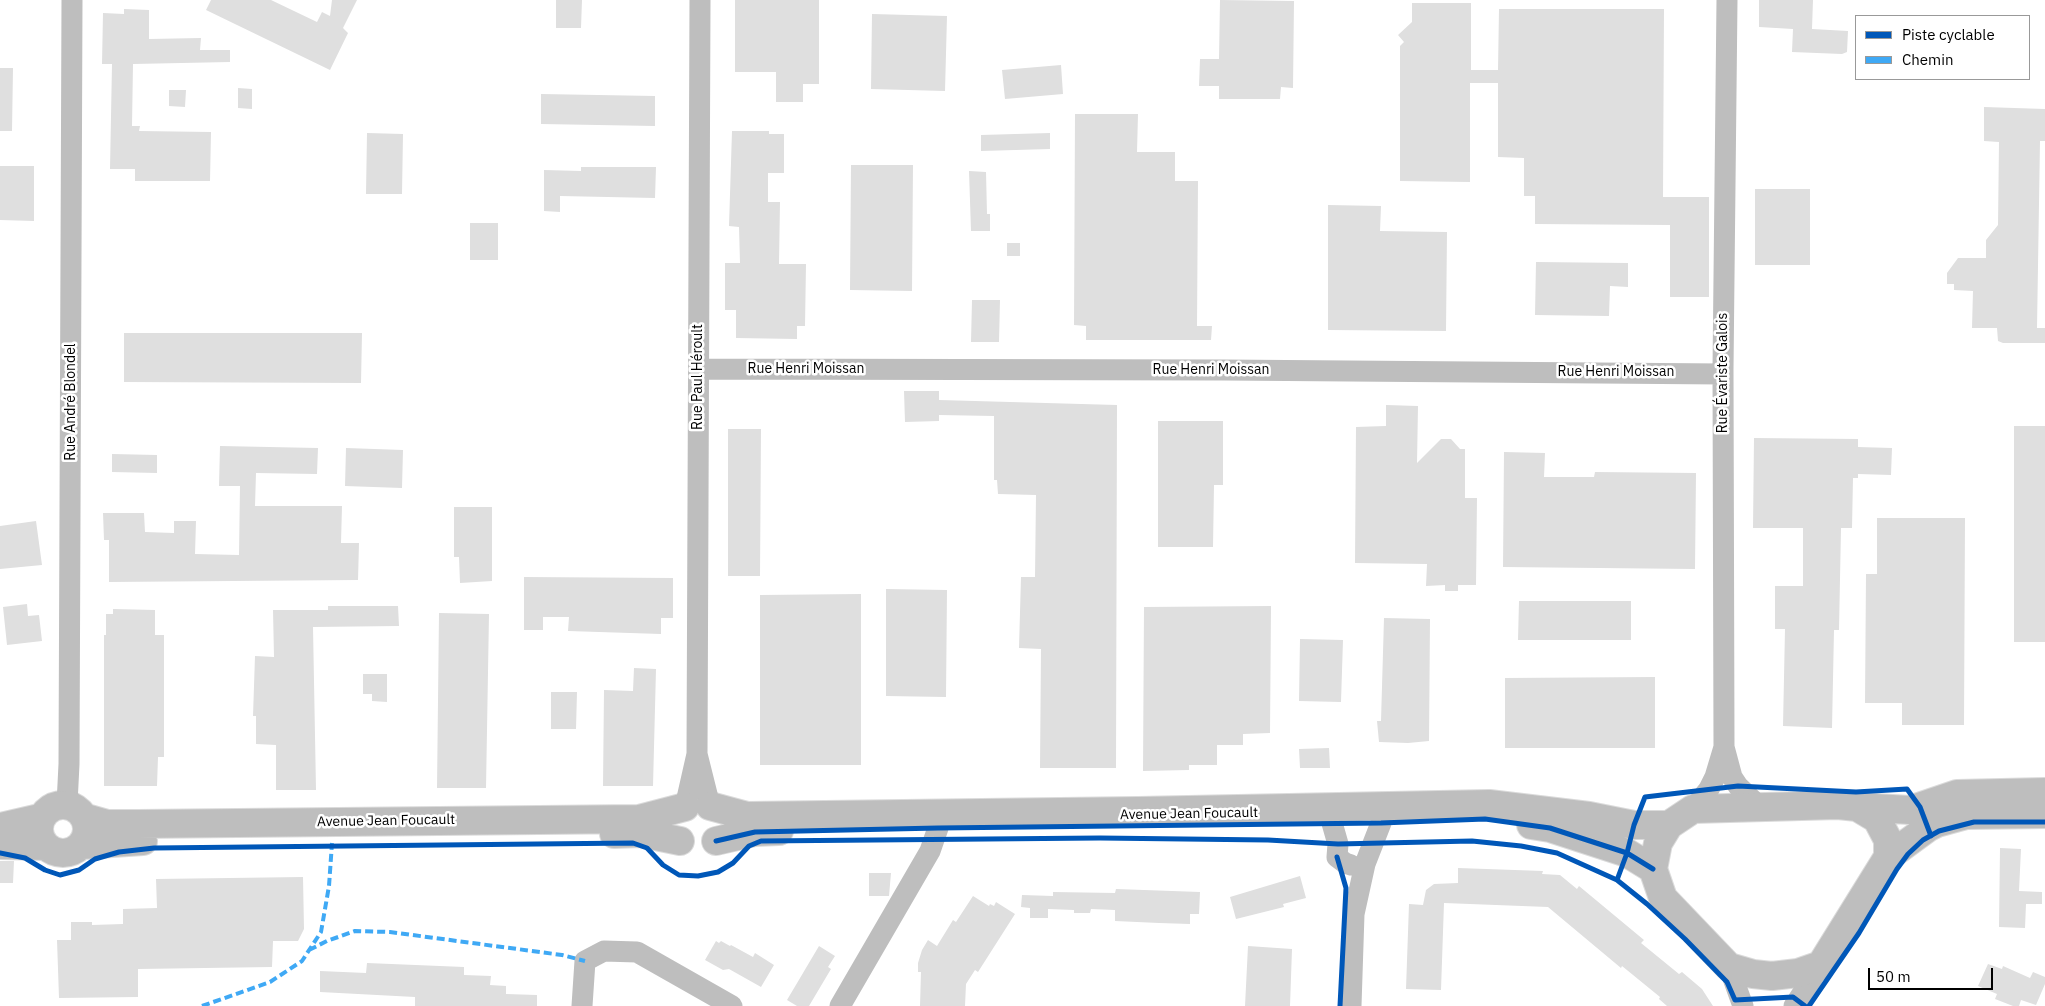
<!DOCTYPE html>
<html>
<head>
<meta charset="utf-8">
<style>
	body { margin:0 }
	#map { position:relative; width:2045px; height:1006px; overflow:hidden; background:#fff; font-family:"IBM Plex Sans",sans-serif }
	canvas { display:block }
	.legend { position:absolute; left:1855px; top:15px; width:175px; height:65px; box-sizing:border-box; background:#fff; border:1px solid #999; margin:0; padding:6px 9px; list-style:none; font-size:15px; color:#000 }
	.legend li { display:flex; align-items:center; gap:10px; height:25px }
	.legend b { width:25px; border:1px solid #999 }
	.scale { position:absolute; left:1868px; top:968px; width:125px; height:22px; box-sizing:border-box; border:2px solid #000; border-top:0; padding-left:6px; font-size:15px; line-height:18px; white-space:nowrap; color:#000; -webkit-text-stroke:4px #fff; paint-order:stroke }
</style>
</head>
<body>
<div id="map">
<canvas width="2045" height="1006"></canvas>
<ul class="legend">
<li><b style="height:6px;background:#0057b8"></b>Piste cyclable</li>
<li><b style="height:6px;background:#3fa9f5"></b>Chemin</li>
</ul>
<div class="scale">50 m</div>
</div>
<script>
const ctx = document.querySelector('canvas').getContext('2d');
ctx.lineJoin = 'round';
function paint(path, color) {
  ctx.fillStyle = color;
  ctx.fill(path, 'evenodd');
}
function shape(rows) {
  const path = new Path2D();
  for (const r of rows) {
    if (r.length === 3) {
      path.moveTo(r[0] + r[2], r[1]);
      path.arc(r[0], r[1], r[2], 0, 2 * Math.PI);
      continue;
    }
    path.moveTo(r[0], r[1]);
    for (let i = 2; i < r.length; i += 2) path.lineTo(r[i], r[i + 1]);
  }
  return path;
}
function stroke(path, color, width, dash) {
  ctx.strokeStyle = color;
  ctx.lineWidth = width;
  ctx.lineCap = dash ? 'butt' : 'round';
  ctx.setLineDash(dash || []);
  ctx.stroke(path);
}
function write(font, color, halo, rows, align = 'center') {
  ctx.font = font + ' "IBM Plex Sans",sans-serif';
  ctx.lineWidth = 5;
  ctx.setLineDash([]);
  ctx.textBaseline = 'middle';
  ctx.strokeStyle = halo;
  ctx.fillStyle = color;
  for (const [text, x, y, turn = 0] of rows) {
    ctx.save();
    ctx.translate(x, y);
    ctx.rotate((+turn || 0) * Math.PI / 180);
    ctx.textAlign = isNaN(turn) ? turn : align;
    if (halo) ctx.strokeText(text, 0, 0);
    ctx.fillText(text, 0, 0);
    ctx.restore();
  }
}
const building = shape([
	[211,0,271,0,317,22,322,12,330,16,332,0,357,0,343,28,348,33,330,70,206,10],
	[556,0,582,0,581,28,556,28],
	[735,0,819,0,819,84,803,84,803,102,776,102,776,72,735,72],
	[1220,0,1294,1,1293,88,1281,87,1280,99,1219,99,1219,86,1199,86,1200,59,1219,59],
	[1759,0,1813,0,1812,29,1848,31,1847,52,1842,54,1792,52,1793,29,1759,27],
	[1412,3,1471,3,1471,70,1498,70,1499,9,1664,9,1663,197,1709,197,1709,297,1670,297,1670,225,1535,224,1535,196,1524,196,1524,158,1498,157,1498,83,1470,83,1470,182,1400,181,1400,46,1404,42,1398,35,1412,22],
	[124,9,149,10,149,39,201,38,200,50,230,50,230,62,133,64,132,126,140,126,139,131,211,132,210,181,135,181,135,169,110,169,112,64,102,64,103,13,124,14],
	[872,14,947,16,945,91,871,89],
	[1061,65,1063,94,1005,99,1002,70],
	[0,68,13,68,12,131,0,131],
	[238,88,252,89,252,109,238,108],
	[169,90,186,90,185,107,169,106],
	[541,94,655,96,655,126,541,124],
	[1984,107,2045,109,2045,141,2040,141,2037,328,2045,328,2045,343,2003,343,1998,341,1997,328,1972,328,1973,291,1954,290,1954,284,1947,284,1947,273,1958,258,1986,258,1986,240,1998,225,1999,142,1984,141],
	[1075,114,1138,114,1137,152,1175,152,1175,181,1198,181,1197,326,1212,326,1211,340,1086,340,1086,326,1074,325],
	[732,131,769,131,769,134,784,134,784,173,768,173,768,202,780,202,779,264,806,264,805,326,797,326,797,339,736,338,736,310,725,310,725,263,740,263,739,227,729,226],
	[367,133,403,134,402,194,366,194],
	[1050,133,1050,149,981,151,981,135],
	[851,165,913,165,912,291,850,290],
	[0,166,34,166,34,221,0,220],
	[581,167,656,167,655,198,560,196,560,212,544,211,544,170,581,171],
	[969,171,986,172,987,214,990,214,990,231,971,231],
	[1755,189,1810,189,1810,265,1755,265],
	[1328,205,1381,206,1380,231,1447,232,1446,331,1328,330],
	[470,223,498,223,498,260,470,260],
	[1007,243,1020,243,1020,256,1007,256],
	[1536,262,1628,263,1628,287,1610,286,1609,316,1535,315],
	[972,300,1000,300,999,342,971,342],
	[124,333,362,333,361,383,124,382],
	[904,391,939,391,939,400,1117,405,1116,768,1040,768,1041,649,1019,648,1021,577,1035,577,1036,495,998,494,997,480,994,480,994,416,939,415,939,421,905,422],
	[1386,405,1418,406,1417,463,1441,439,1451,439,1460,449,1465,449,1465,498,1477,498,1476,585,1458,585,1458,591,1445,591,1445,585,1426,586,1427,564,1355,563,1356,427,1386,426],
	[1158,421,1223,421,1223,485,1214,485,1213,547,1158,547],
	[2014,426,2045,426,2045,642,2014,642],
	[728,429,761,429,760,576,728,576],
	[1754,438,1858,439,1858,447,1892,448,1891,475,1858,474,1858,478,1853,478,1852,528,1841,528,1839,630,1834,630,1832,728,1783,726,1785,629,1775,629,1775,586,1803,586,1803,528,1753,528],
	[220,446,318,448,317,474,256,473,255,506,342,506,341,543,359,543,358,580,109,582,109,540,104,540,103,513,144,513,145,532,174,533,174,521,196,521,195,554,239,555,240,486,219,486],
	[346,448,403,450,402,488,345,486],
	[1504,452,1545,453,1544,477,1594,477,1595,472,1696,473,1695,569,1503,567],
	[112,454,157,455,157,473,112,472],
	[454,507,492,507,492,581,460,583,459,557,454,557],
	[1877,518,1965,518,1964,725,1902,725,1902,703,1865,703,1866,574,1877,574],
	[36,521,42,565,0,569,0,526],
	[524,577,673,578,673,618,661,618,661,634,568,631,569,617,543,617,543,630,524,630],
	[886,589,947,590,946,697,886,696],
	[861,594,861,765,760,765,760,595],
	[1519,601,1631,601,1631,640,1518,640],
	[27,604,28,616,39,615,42,641,7,645,3,607],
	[328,606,398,606,399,626,313,627,316,790,276,790,276,745,256,744,256,716,253,716,255,656,274,657,273,610,328,610],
	[1271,606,1270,733,1243,734,1243,745,1217,745,1217,765,1189,765,1189,770,1143,771,1144,607],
	[113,609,155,610,155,635,164,635,164,757,158,757,157,786,104,786,104,635,106,635,106,614,113,614],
	[439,613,489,614,486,788,437,788],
	[1384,618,1430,619,1429,741,1408,743,1379,742,1377,721,1381,721],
	[1300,639,1343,640,1341,702,1299,701],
	[634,668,656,669,653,786,603,786,604,690,633,691],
	[363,674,387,674,387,702,372,701,372,694,363,694],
	[1655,677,1655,748,1505,748,1505,678],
	[551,692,577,692,576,729,551,729],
	[1329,748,1330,768,1300,768,1299,749],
	[2000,848,2021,849,2019,891,2042,892,2042,904,2026,904,2025,928,1999,927],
	[0,861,14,861,13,883,0,883],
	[1458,868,1543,871,1542,874,1560,875,1577,889,1579,886,1644,940,1641,943,1679,974,1682,972,1702,989,1713,1006,1667,1006,1659,999,1660,997,1622,966,1621,968,1548,907,1444,903,1441,990,1406,989,1409,904,1423,905,1426,890,1434,884,1458,883],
	[869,873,891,873,889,896,869,896],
	[1300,876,1306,898,1283,904,1284,907,1236,919,1230,897],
	[303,877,304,929,298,941,273,941,272,967,138,969,138,997,59,998,57,940,71,940,71,922,92,922,92,925,123,924,123,909,157,908,156,879],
	[1116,889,1200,892,1199,914,1190,914,1190,924,1159,923,1115,921,1115,910,1091,909,1090,913,1074,913,1074,910,1048,909,1048,918,1030,918,1030,908,1021,907,1022,895,1053,896,1053,892,1115,893],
	[973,896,989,906,990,904,994,906,996,902,1015,914,978,972,975,970,966,984,965,1006,920,1006,921,972,918,972,918,963,922,950,928,940,937,946,953,920,956,922],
	[716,941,719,943,721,941,730,946,731,945,753,957,755,953,774,965,761,987,729,969,723,970,705,960],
	[819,946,835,956,828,967,831,969,809,1006,797,1006,787,1000],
	[1248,946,1292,949,1290,1006,1245,1006],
	[367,963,464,967,464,975,491,976,490,985,506,986,506,994,537,995,537,1006,415,1006,415,997,320,992,320,971,366,973],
	[1988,964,2002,969,2003,966,2030,978,2033,972,2045,977,2045,984,2036,1005,2021,1000,2019,1006,2013,1006,1995,999,1997,994,1978,986]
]);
const minor = shape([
	[1727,0,1723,369,1724,747,1732,777,1738,786,1760,807],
	[699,369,1224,370,1723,374],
	[697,754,700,0],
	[67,804,69,764,72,0],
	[685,807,697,754,710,806],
	[1693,809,1709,789,1715,777,1724,747],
	[1332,823,1338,844,1337,857,1345,863,1351,865],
	[1729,967,1743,1006],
	[582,1006,585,961,604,951,637,952,732,1006],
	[840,1006,930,851,938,828],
	[1351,1006,1354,914,1365,864,1381,823],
	[1794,1006,1821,965]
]);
const major = shape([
	[63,829,24],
	[1838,805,1857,807,1877,819,1888,840,1888,857,1821,965,1798,973,1772,976,1753,974,1729,967,1663,898,1653,869,1658,843,1669,825,1693,809,1838,805],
	[710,806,747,816,1138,811,1489,804,1589,816,1634,825,1669,825],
	[1857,807,1910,810,1957,794,2045,792],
	[86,818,107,824,137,824,639,819,685,807],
	[1531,825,1550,828,1627,853,1653,869],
	[0,827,40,818],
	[614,834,641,833,680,841],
	[716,841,755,832,779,831],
	[0,845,46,846],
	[82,845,143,841],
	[1888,857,1929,827,1937,823,1966,815,2045,814]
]);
const quiet = shape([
	[309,950,327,941,355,931,390,932,562,955,585,961],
	[202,1006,270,982,302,961,321,932,329,886,332,843]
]);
const cycleway = shape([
	[716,841,755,832,938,828,1381,823,1485,819,1550,828,1627,853,1653,869],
	[0,853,25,858,45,870,60,875,79,870,95,859,119,852,154,848,633,843,647,848,663,865,679,875,698,876,718,872,733,863,749,846,761,841,1100,838,1268,840,1338,844,1472,841,1521,846,1557,853,1617,880,1627,853,1634,825,1645,797,1738,786,1856,792,1907,789,1920,807,1931,836],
	[1337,857,1346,888,1340,1006],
	[1617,880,1647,904,1685,939,1727,982,1735,1000,1793,997,1805,1006],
	[1809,1006,1859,933,1897,869,1908,854,1923,840,1939,831,1974,822,2045,822]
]);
const streetNames = [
	["Rue Henri Moissan",806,369],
	["Rue Henri Moissan",1211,370],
	["Rue Henri Moissan",1616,372],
	["Rue Évariste Galois",1723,373,-90],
	["Rue Paul Héroult",698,377,-90],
	["Rue André Blondel",71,402,-90],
	["Avenue Jean Foucault",1189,814,-1],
	["Avenue Jean Foucault",386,821,-1]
];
paint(building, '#dfdfdf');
stroke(major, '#dbdbdb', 30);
stroke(minor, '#bebebe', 21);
stroke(major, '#bebebe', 28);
stroke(quiet, '#3fa9f5', 4, [8, 4]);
stroke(cycleway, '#0057b8', 5);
write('14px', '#000', '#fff', streetNames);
</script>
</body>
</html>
